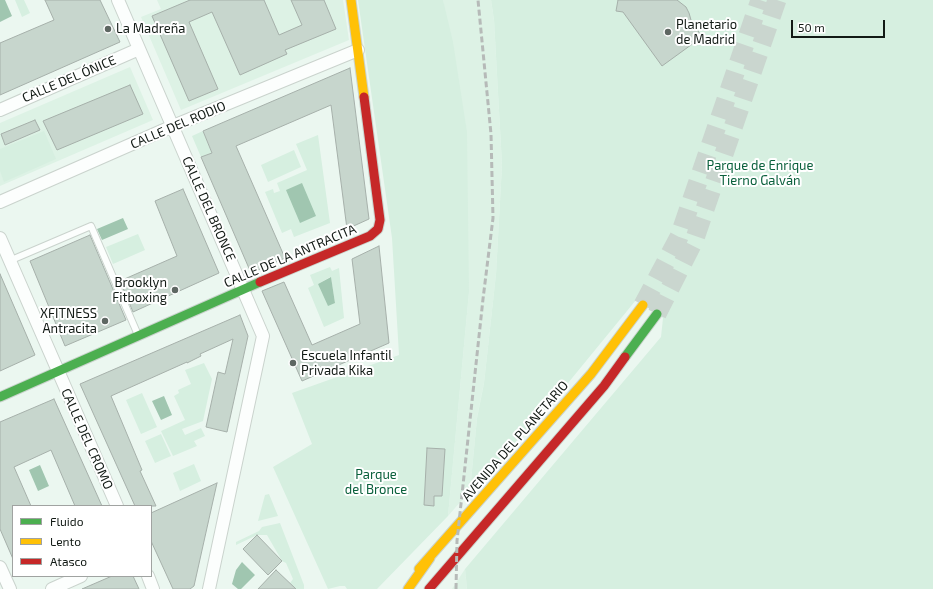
<!DOCTYPE html>
<html>
<head>
<meta charset="utf-8">
<style>
	body { margin:0 }
	#map { position:relative; width:933px; height:589px; overflow:hidden; background:#ebf7f0; font-family:"Exo 2",sans-serif }
	canvas { display:block }
	.legend { position:absolute; left:12px; top:505px; width:140px; height:72px; box-sizing:border-box; background:#fff; border:1px solid #a0a3a1; margin:0; padding:5px 7px; list-style:none; font-size:12px; color:#121a15 }
	.legend li { display:flex; align-items:center; gap:8px; height:20px }
	.legend b { width:20px; border:1px solid #a0a3a1 }
	.scale { position:absolute; left:791px; top:20px; width:94px; height:18px; box-sizing:border-box; border:2px solid #121a15; border-top:0; padding-left:5px; font-size:12px; line-height:14px; white-space:nowrap; color:#121a15; -webkit-text-stroke:3px #fff; paint-order:stroke }
</style>
</head>
<body>
<div id="map">
<canvas width="933" height="589"></canvas>
<ul class="legend">
<li><b style="height:5px;background:#4caf50"></b>Fluido</li>
<li><b style="height:5px;background:#ffc107"></b>Lento</li>
<li><b style="height:5px;background:#c62828"></b>Atasco</li>
</ul>
<div class="scale">50 m</div>
</div>
<script>
const ctx = document.querySelector('canvas').getContext('2d');
ctx.lineJoin = 'round';
function paint(path, color) {
  ctx.fillStyle = color;
  ctx.fill(path, 'evenodd');
}
function shape(rows) {
  const path = new Path2D();
  for (const r of rows) {
    path.moveTo(r[0], r[1]);
    for (let i = 2; i < r.length; i += 2) path.lineTo(r[i], r[i + 1]);
  }
  return path;
}
function stroke(path, color, width, dash) {
  ctx.strokeStyle = color;
  ctx.lineWidth = width;
  ctx.lineCap = dash ? 'butt' : 'round';
  ctx.setLineDash(dash || []);
  ctx.stroke(path);
}
function write(font, color, halo, rows, align = 'center') {
  ctx.font = font + ' "Exo 2",sans-serif';
  ctx.lineWidth = 4;
  ctx.setLineDash([]);
  ctx.textBaseline = 'middle';
  ctx.strokeStyle = halo;
  ctx.fillStyle = color;
  for (const [text, x, y, turn = 0] of rows) {
    ctx.save();
    ctx.translate(x, y);
    ctx.rotate((+turn || 0) * Math.PI / 180);
    ctx.textAlign = isNaN(turn) ? turn : align;
    if (halo) ctx.strokeText(text, 0, 0);
    ctx.fillText(text, 0, 0);
    ctx.restore();
  }
}
const built = shape([
	[157,0,343,0,349,40,181,110,141,17,161,9],
	[443,0,491,0,494,20,502,165,496,274,484,383,477,418,470,491,448,516,469,292],
	[130,67,153,120,0,186,0,123],
	[465,569,467,589,452,589]
]);
const green = shape([
	[15,0,24,0,30,13,22,17],
	[358,0,443,0,453,42,467,132,469,292,448,516,377,589,347,589,345,586,340,586,328,589,273,467,312,444,292,393,399,355,392,238],
	[491,0,933,0,933,589,467,589,465,569,661,337,663,318,636,300,550,405,470,491,477,418,484,383,496,274,502,165,494,20],
	[44,131,56,159,4,182,0,171,0,149],
	[203,131,212,153,201,157,192,136],
	[318,135,330,223,294,237,291,229,282,233,265,192,273,189,274,193,280,191,277,183,307,170,296,144],
	[294,150,301,167,268,182,261,165],
	[138,234,145,250,113,264,106,247],
	[330,267,332,271,339,268,344,318,324,327,308,288,314,285,310,275],
	[330,277,331,278,335,303,318,284],
	[204,363,212,379,203,421,182,429,185,435,201,428,205,436,194,441,197,446,173,456,161,431,185,420,174,396,179,393,178,390,191,384,185,370],
	[142,393,157,427,141,434,126,400],
	[161,434,171,456,155,463,145,441],
	[194,464,201,481,180,491,173,473],
	[269,494,278,516,258,521,265,495],
	[280,523,304,585,304,589,294,589,290,583,293,579,286,563,282,561,267,535,257,535,236,545,236,542,259,531,262,527]
]);
const water = shape([
	[0,0,5,0,12,16,0,22],
	[302,183,316,216,300,223,286,190],
	[123,218,128,229,102,240,97,229],
	[331,277,335,303,328,306,318,284],
	[164,396,172,415,161,420,152,401],
	[40,465,49,486,38,491,29,470],
	[242,562,255,575,241,589,238,589,232,584,236,570]
]);
const building = shape([
	[45,0,100,0,120,42,0,95,0,43,54,20,45,0],
	[190,0,264,0,279,35,302,25,291,0,324,0,336,29,285,50,287,54,240,75,212,12,189,22,218,89,189,101,152,16,190,0],
	[618,0,677,0,686,7,689,13,691,20,702,37,662,66,623,12,616,11,618,0],
	[350,68,369,219,347,229,331,105,236,146,285,258,251,273,201,157,212,153,203,131,350,68],
	[130,85,143,114,57,150,43,121,130,85],
	[35,120,40,130,5,145,1,134,35,120],
	[183,189,219,273,133,312,120,281,177,256,155,201,183,189],
	[90,235,126,320,65,346,30,261,90,235],
	[379,246,389,343,302,381,262,291,284,282,312,345,360,324,352,259,379,246],
	[0,274,35,355,0,371,0,274],
	[240,315,248,336,227,432,206,427,218,372,225,374,233,339,200,354,201,356,187,363,187,362,111,396,142,470,140,471,156,506,135,506,80,384,240,315],
	[54,399,102,506,75,506,51,450,14,467,31,506,13,506,13,559,0,529,0,422,54,399],
	[427,448,445,449,442,496,434,496,434,506,424,505,427,448],
	[217,483,194,586,190,589,173,589,151,541,151,513,217,483],
	[257,535,282,561,268,575,243,549,257,535],
	[276,570,296,589,258,589,276,570],
	[112,576,133,576,139,589,82,589,112,576]
]);
const primaryTunnel = shape([
	[643,305,679,237,760,0],
	[657,314,694,241,777,0]
]);
const lane = shape([
	[9,261,91,226,138,335]
]);
const street = shape([
	[118,0,263,336,209,589],
	[0,110,139,49],
	[0,202,173,126,358,50],
	[0,238,117,506],
	[0,567,10,589],
	[148,576,153,589],
	[52,589,81,576]
]);
const fast = shape([
	[625,357,657,314],
	[0,397,260,282]
]);
const slow = shape([
	[351,0,364,97],
	[419,569,591,374,643,305],
	[408,589,430,558]
]);
const jam = shape([
	[260,282,370,236,378,229,380,220,364,97],
	[429,589,604,386,625,357]
]);
const rail = shape([
	[456,589,457,541,483,299,493,218,491,134,478,0]
]);
const markers = [
	[108,29,4,"#5e6762"],
	[668,32,4,"#5e6762"],
	[175,290,4,"#5e6762"],
	[105,321,4,"#5e6762"],
	[293,363,4,"#5e6762"]
];
const poiNames = [
	["Planetario",676,25],
	["de Madrid",676,40],
	["La Madreña",116,29],
	["Brooklyn",167,283,"right"],
	["Fitboxing",167,298,"right"],
	["XFITNESS",97,314,"right"],
	["Antracita",97,329,"right"],
	["Escuela Infantil",301,356],
	["Privada Kika",301,371]
];
const streetNames = [
	["CALLE DEL ÓNICE",69,79,-23],
	["CALLE DEL RODIO",178,125,-23],
	["CALLE DEL BRONCE",209,209,66],
	["CALLE DE LA ANTRACITA",290,256,-23],
	["CALLE DEL CROMO",87,439,66],
	["AVENIDA DEL PLANETARIO",515,441,-49]
];
const parkNames = [
	["Parque de Enrique",760,166],
	["Tierno Galván",760,181],
	["Parque",376,475],
	["del Bronce",376,490]
];
paint(built, '#ddf2e5');
paint(green, '#d6efe0');
paint(water, '#a0c6b0');
paint(building, '#c7d6cd');
stroke(building, '#a6b0aa', 1);
stroke(primaryTunnel, '#cad6cf', 19, [19, 10]);
stroke(lane, '#cad3cd', 8);
stroke(street, '#cad3cd', 14);
stroke(fast, '#cad3cd', 11);
stroke(slow, '#cad3cd', 11);
stroke(jam, '#cad3cd', 11);
stroke(lane, '#fcfefd', 6);
stroke(street, '#fcfefd', 12);
stroke(fast, '#4caf50', 9);
stroke(slow, '#ffc107', 9);
stroke(jam, '#c62828', 9);
stroke(rail, '#b6bab8', 3, [6, 3]);
for (const [x, y, r, color] of markers) {
  const dot = new Path2D();
  dot.arc(x, y, r, 0, 2 * Math.PI);
  ctx.fillStyle = color;
  ctx.fill(dot);
  stroke(dot, '#fff', 1.5);
}
write('13px', '#121a15', '#fff', poiNames, 'left');
write('13px', '#121a15', '#fff', streetNames);
write('13px', '#0a603c', '#fff', parkNames);
</script>
</body>
</html>
